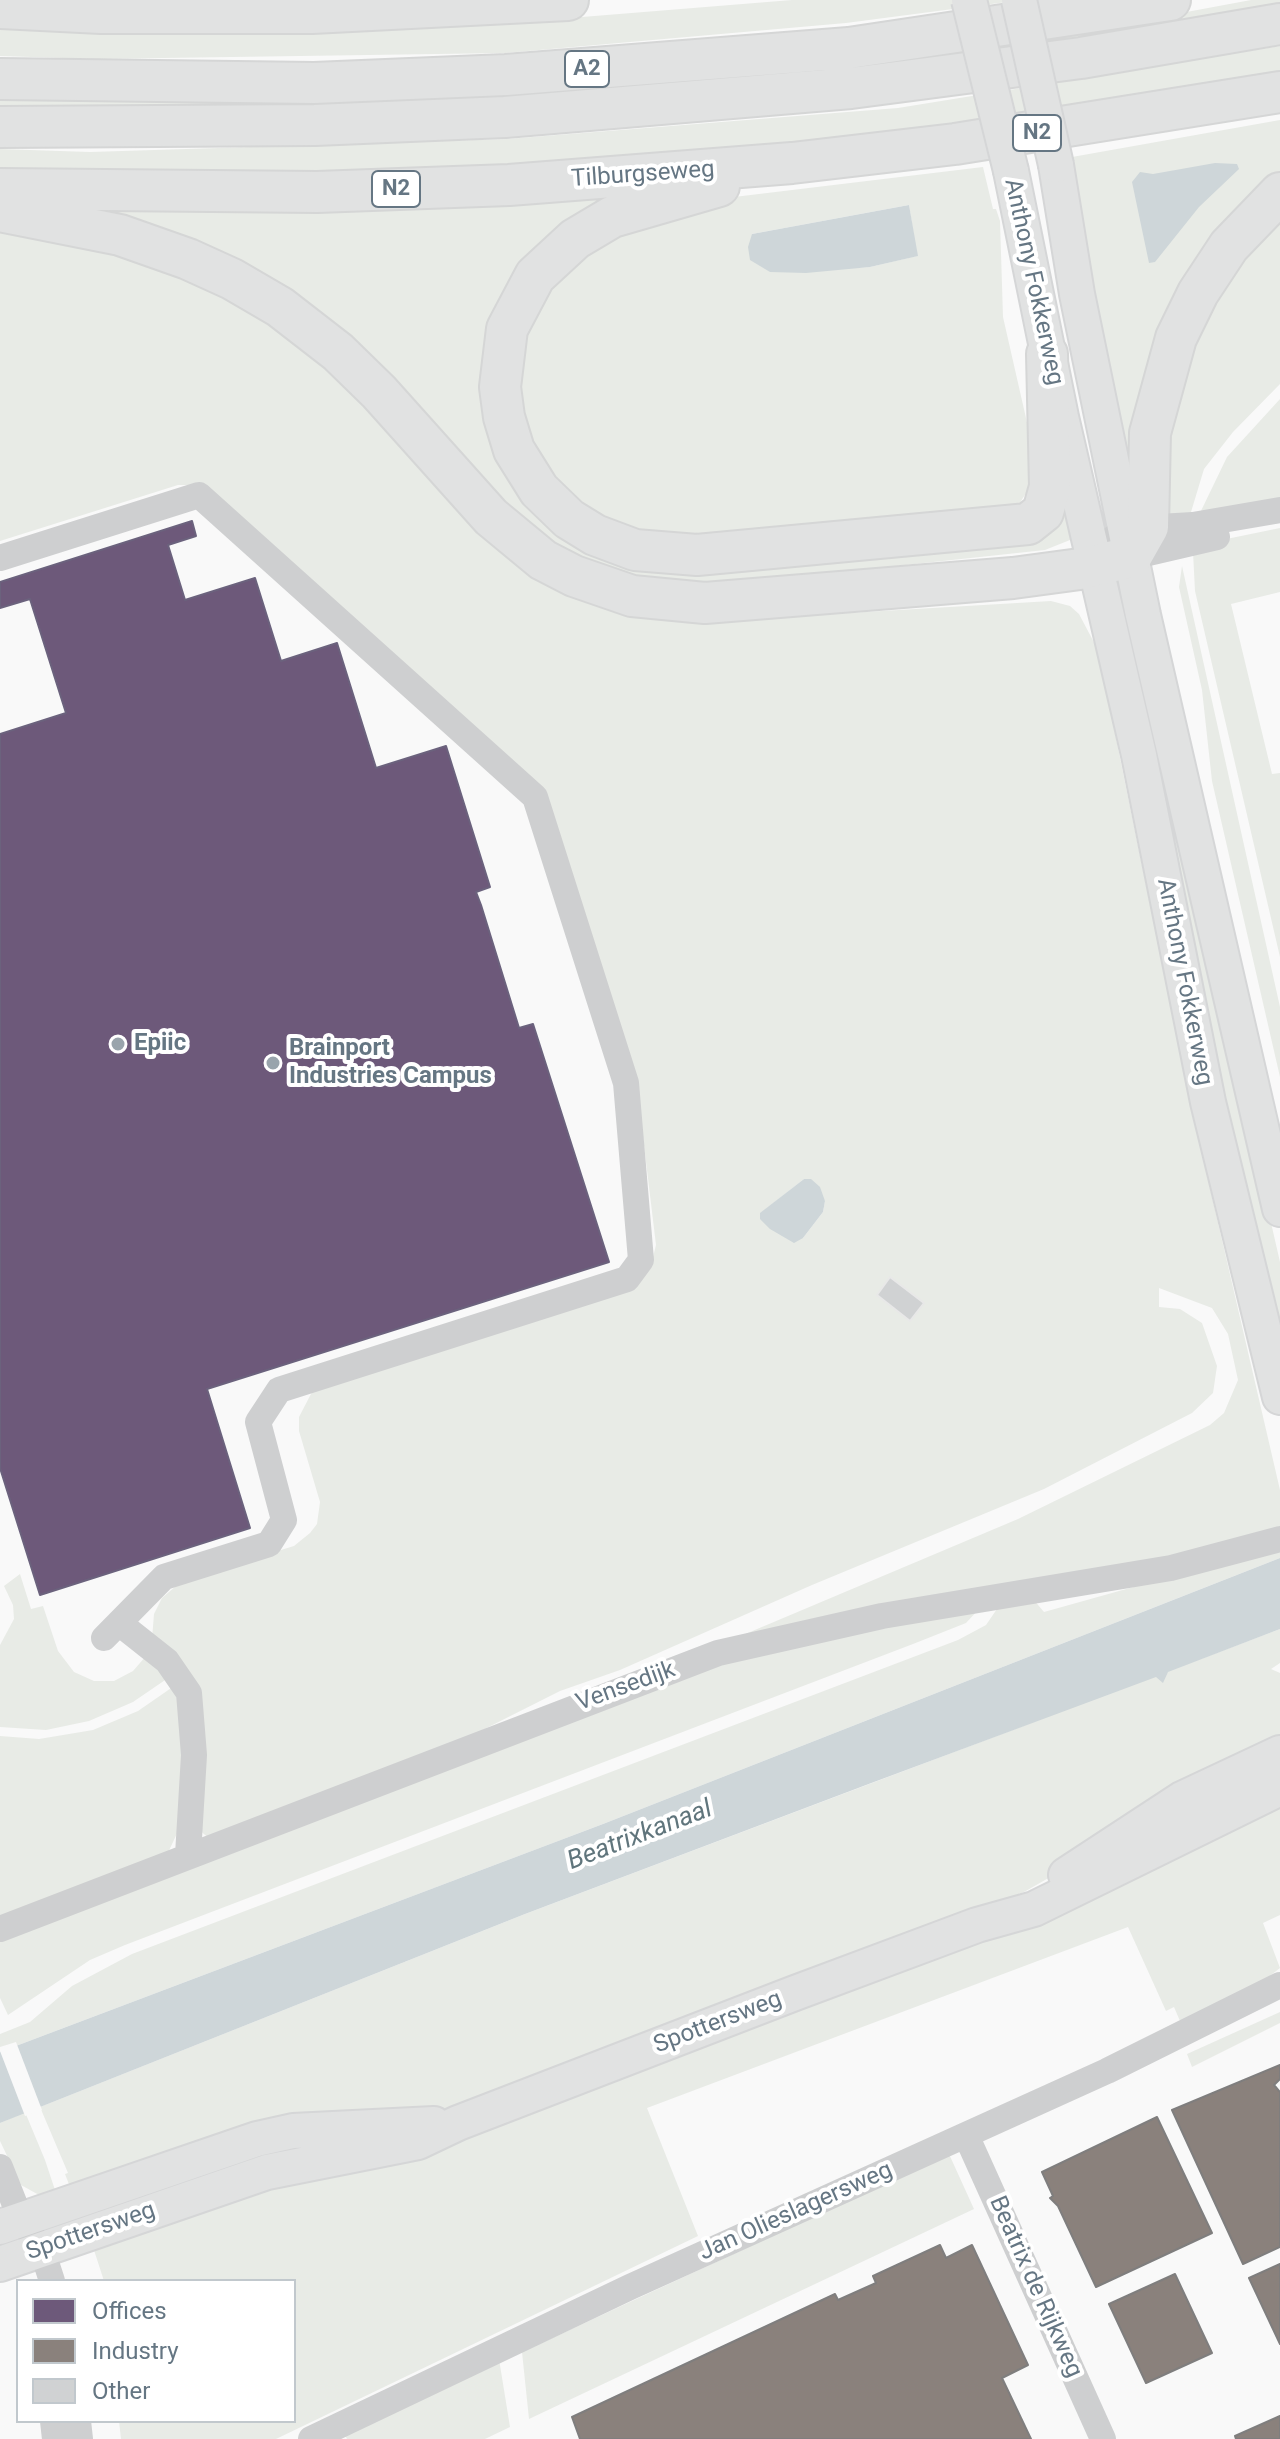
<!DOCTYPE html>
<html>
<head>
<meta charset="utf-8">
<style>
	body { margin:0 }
	#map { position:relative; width:1280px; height:2439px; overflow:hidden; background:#f9f9f9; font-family:Roboto,sans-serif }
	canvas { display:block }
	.legend { position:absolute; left:16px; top:2279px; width:280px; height:144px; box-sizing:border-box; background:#fff; border:2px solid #c1c8cd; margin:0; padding:10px 14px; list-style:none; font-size:24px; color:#657683 }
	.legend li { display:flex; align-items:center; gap:16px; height:40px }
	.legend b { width:40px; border:2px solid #c1c8cd }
</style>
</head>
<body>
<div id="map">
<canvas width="1280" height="2439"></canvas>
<ul class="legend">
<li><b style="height:22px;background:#6d597a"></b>Offices</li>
<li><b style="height:22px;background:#8a817c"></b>Industry</li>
<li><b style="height:22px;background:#d0d2d3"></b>Other</li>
</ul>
</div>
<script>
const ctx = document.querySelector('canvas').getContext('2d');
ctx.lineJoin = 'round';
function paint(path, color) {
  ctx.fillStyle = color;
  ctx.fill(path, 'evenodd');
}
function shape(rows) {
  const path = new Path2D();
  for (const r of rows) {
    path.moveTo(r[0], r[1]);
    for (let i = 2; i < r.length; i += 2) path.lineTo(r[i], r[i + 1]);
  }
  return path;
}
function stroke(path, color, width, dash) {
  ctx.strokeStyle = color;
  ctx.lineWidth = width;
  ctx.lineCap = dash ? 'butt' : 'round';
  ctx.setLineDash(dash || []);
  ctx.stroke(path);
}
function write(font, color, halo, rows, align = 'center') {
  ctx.font = font + ' Roboto,sans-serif';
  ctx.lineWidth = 8;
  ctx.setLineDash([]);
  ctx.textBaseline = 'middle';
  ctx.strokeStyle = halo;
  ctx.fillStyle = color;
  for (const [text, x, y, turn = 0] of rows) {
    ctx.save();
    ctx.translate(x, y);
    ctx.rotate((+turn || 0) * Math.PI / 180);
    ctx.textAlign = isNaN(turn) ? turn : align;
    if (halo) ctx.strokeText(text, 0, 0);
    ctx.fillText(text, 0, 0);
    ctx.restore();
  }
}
const green = shape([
	[792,0,1022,0,846,23,505,53,95,59,0,56,0,27,508,23],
	[1251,0,1280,0,1280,10,852,72,508,103,0,108,0,91,1079,32],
	[1280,46,1280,76,899,132,506,169,317,177,0,174,0,149,90,152,507,139,898,108],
	[1280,120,1280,172,1255,194,1132,490,1088,274,1072,157],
	[983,167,993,209,996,209,1000,221,1003,317,1036,462,1033,482,1016,509,670,546,574,513,509,408,509,352,579,245,734,197],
	[909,205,917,256,870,267,770,272,752,234],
	[668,192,535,268,502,435,618,556,1065,502,1075,538,1045,550,775,579,702,586,650,584,547,551,312,320,5,205],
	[1280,210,1280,384,1233,432,1204,469,1188,522,1167,513,1164,433,1205,307],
	[0,223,79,233,303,331,535,566,780,617,1051,601,1070,606,1079,614,1098,650,1193,1115,1280,1490,1280,1530,1249,1541,724,1643,1018,1519,1210,1425,1224,1413,1238,1380,1228,1334,1212,1308,1159,1288,1159,1307,1180,1309,1202,1323,1217,1366,1213,1393,1192,1413,1044,1489,812,1585,620,1670,560,1691,431,1756,211,1840,198,1829,199,1714,152,1639,154,1614,162,1598,183,1580,294,1546,310,1533,317,1524,320,1502,299,1431,299,1417,312,1392,650,1269,656,1245,637,1087,548,803,192,485,178,485,0,541],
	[804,1179,825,1201,823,1212,803,1238,761,1213],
	[1280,399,1280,504,1199,515,1227,457],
	[1280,528,1280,592,1231,604,1272,774,1280,773,1280,957,1195,591,1193,552,1207,543],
	[1182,566,1280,1007,1280,1077,1212,781,1202,690,1179,587],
	[1113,568,1121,568,1280,1262,1280,1345,1216,1072],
	[1280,1546,1280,1558,603,1824,0,2052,0,2034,30,2022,72,1986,132,1954,958,1640,986,1625,999,1606,1033,1599,1044,1612],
	[20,1574,31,1609,43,1606,58,1651,74,1672,94,1681,114,1681,133,1671,146,1656,171,1676,133,1702,89,1721,46,1730,0,1727,0,1645,14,1619,13,1605,4,1586],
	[980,1608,966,1623,913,1644,125,1945,90,1960,8,2015,0,1998,0,1937,712,1664],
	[1280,1629,1280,1663,1271,1669,1280,1673,1280,1746,1024,1892,448,2110,72,2192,65,2174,68,2173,40,2107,525,1914],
	[177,1684,184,1700,180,1827,166,1857,0,1922,0,1736,39,1739,93,1730,138,1711],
	[1280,1802,1280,1915,1263,1923,1280,1968,1253,1989,1180,2021,1174,2007,1166,2011,1128,1927,647,2108,698,2236,276,2439,121,2439,119,2421,294,2421,294,2281,104,2281,93,2247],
	[1280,2012,1280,2023,1192,2067,1187,2054],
	[25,2112,45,2160,57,2196,39,2195,21,2185,0,2141,0,2123],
	[949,2154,974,2209,529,2419,522,2352],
	[499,2359,510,2427,485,2439,347,2439,344,2433]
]);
const water = shape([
	[1215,163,1237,164,1239,169,1199,207,1155,262,1149,263,1132,182,1140,172,1153,174],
	[909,205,918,256,870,267,806,273,770,272,750,260,748,247,752,234],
	[804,1179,811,1179,820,1187,825,1201,823,1212,803,1238,794,1243,770,1229,760,1219,760,1213],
	[1280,1558,1280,1629,1168,1672,1163,1683,1156,1677,874,1782,525,1914,0,2123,0,2052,603,1824]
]);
const pier = shape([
	[16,2042,42,2110,25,2116,0,2051,0,2047]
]);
const offices = shape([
	[192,521,196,536,168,545,185,600,255,578,281,661,337,643,376,768,446,746,490,887,476,892,481,905,519,1028,533,1024,609,1262,207,1389,250,1528,40,1595,0,1468,0,734,66,713,30,599,0,608,0,582,192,521]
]);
const industry = shape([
	[1280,2065,1280,2079,1274,2085,1280,2092,1280,2247,1243,2264,1172,2110,1280,2065],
	[1157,2117,1212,2233,1096,2287,1058,2206,1050,2198,1053,2196,1042,2172,1157,2117],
	[940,2245,946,2258,972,2245,1028,2365,1002,2378,1031,2439,580,2439,572,2417,835,2294,838,2300,876,2283,873,2276,940,2245],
	[1280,2264,1280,2344,1249,2278,1280,2264],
	[1175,2274,1212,2353,1146,2383,1109,2304,1175,2274],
	[1280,2416,1280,2439,1236,2439,1235,2436,1280,2416]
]);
const building = shape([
	[890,1277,924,1303,910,1321,877,1295,890,1277]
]);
const minor = shape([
	[1131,557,1217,537],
	[0,558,199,495,535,797,626,1083,641,1260,627,1279,279,1390,258,1422,284,1520,269,1544,164,1577,104,1638],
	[1095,566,1104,545,1125,529,1193,525,1280,510],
	[119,1623,167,1661,189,1693,194,1755,188,1855],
	[0,1929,718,1653,882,1616,1171,1568,1280,1539],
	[966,2135,1103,2439],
	[0,2167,21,2220,42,2250,52,2281],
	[53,2421,55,2439],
	[78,2421,80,2439],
	[311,2439,630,2287,1107,2071,1280,1985]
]);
const major = shape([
	[1056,165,1077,294,1143,615,1280,1209],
	[1011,171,1061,417,1139,755,1208,1102,1280,1397],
	[1066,1875,1182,1799,1280,1753],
	[0,2227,257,2139,293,2131,434,2124],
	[0,2264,267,2172,418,2142,458,2123,795,1993,977,1925,1034,1909,1280,1788]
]);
const highway = shape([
	[0,8,101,13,312,13,568,0],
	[0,79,314,83,506,75,849,48,1170,0],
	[0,127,315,125,505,117,851,88,1081,58,1280,24],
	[719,186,612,217,575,239,535,276,507,329,500,387,504,417,514,450,539,490,569,519,595,535,635,550,697,555,1028,524,1043,512,1050,487,1047,354],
	[0,189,317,192,509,185,792,163,955,144,1280,92],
	[0,211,120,235,188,259,232,279,280,307,338,352,379,392,491,517,543,560,574,576,632,596,705,603,1013,578,1080,569,1131,557,1148,527,1150,433,1176,338,1198,293,1229,246,1280,193]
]);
const majorBridge = shape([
	[969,0,1011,171],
	[1019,0,1056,165]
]);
const markers = [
	[118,1044,8,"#99a4ac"],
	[273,1063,8,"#99a4ac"]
];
const shields = [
	[587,69,44],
	[1037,133,48],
	[396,189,48]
];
const shieldNames = [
	["A2",587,69],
	["N2",1037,133],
	["N2",396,189]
];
const streetNames = [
	["Tilburgseweg",643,175,-4],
	["Anthony Fokkerweg",1033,282,78],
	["Anthony Fokkerweg",1184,982,79],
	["Vensedijk",626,1687,-20],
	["Spottersweg",718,2023,-21],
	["Jan Olieslagersweg",796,2212,-24],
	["Spottersweg",91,2232,-19],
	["Beatrix de Rijkweg",1035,2287,66]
];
const poiNames = [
	["Epiic",134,1044],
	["Brainport",289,1049],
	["Industries Campus",289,1077]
];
const waterNames = [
	["Beatrixkanaal",640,1836,-21]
];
paint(green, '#e8ebe6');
paint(water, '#ced6d9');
paint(pier, '#f9f9f9');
paint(offices, '#6d597a');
stroke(offices, '#6b627d', 2);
paint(industry, '#8a817c');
stroke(industry, '#7f7e7e', 2);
paint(building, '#d0d2d3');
stroke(building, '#e8e8e8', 2);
stroke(major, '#d5d6d7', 38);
stroke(highway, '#d5d6d6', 44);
stroke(minor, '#cecfd0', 26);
stroke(major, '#e1e2e2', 34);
stroke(highway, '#e1e2e2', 40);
stroke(majorBridge, '#d5d6d7', 38, []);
stroke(majorBridge, '#e1e2e2', 34);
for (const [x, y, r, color] of markers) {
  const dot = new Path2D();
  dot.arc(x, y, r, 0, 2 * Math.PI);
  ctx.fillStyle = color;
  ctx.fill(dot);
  stroke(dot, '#fff', 3);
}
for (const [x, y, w] of shields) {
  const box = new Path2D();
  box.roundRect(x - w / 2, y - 18, w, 36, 6);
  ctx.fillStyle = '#fff';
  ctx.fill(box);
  stroke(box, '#657683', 2);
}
write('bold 22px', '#657683', null, shieldNames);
write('24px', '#657683', '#fff', streetNames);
write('bold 24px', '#657683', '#fff', poiNames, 'left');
write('italic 26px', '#60757c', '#fff', waterNames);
</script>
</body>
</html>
